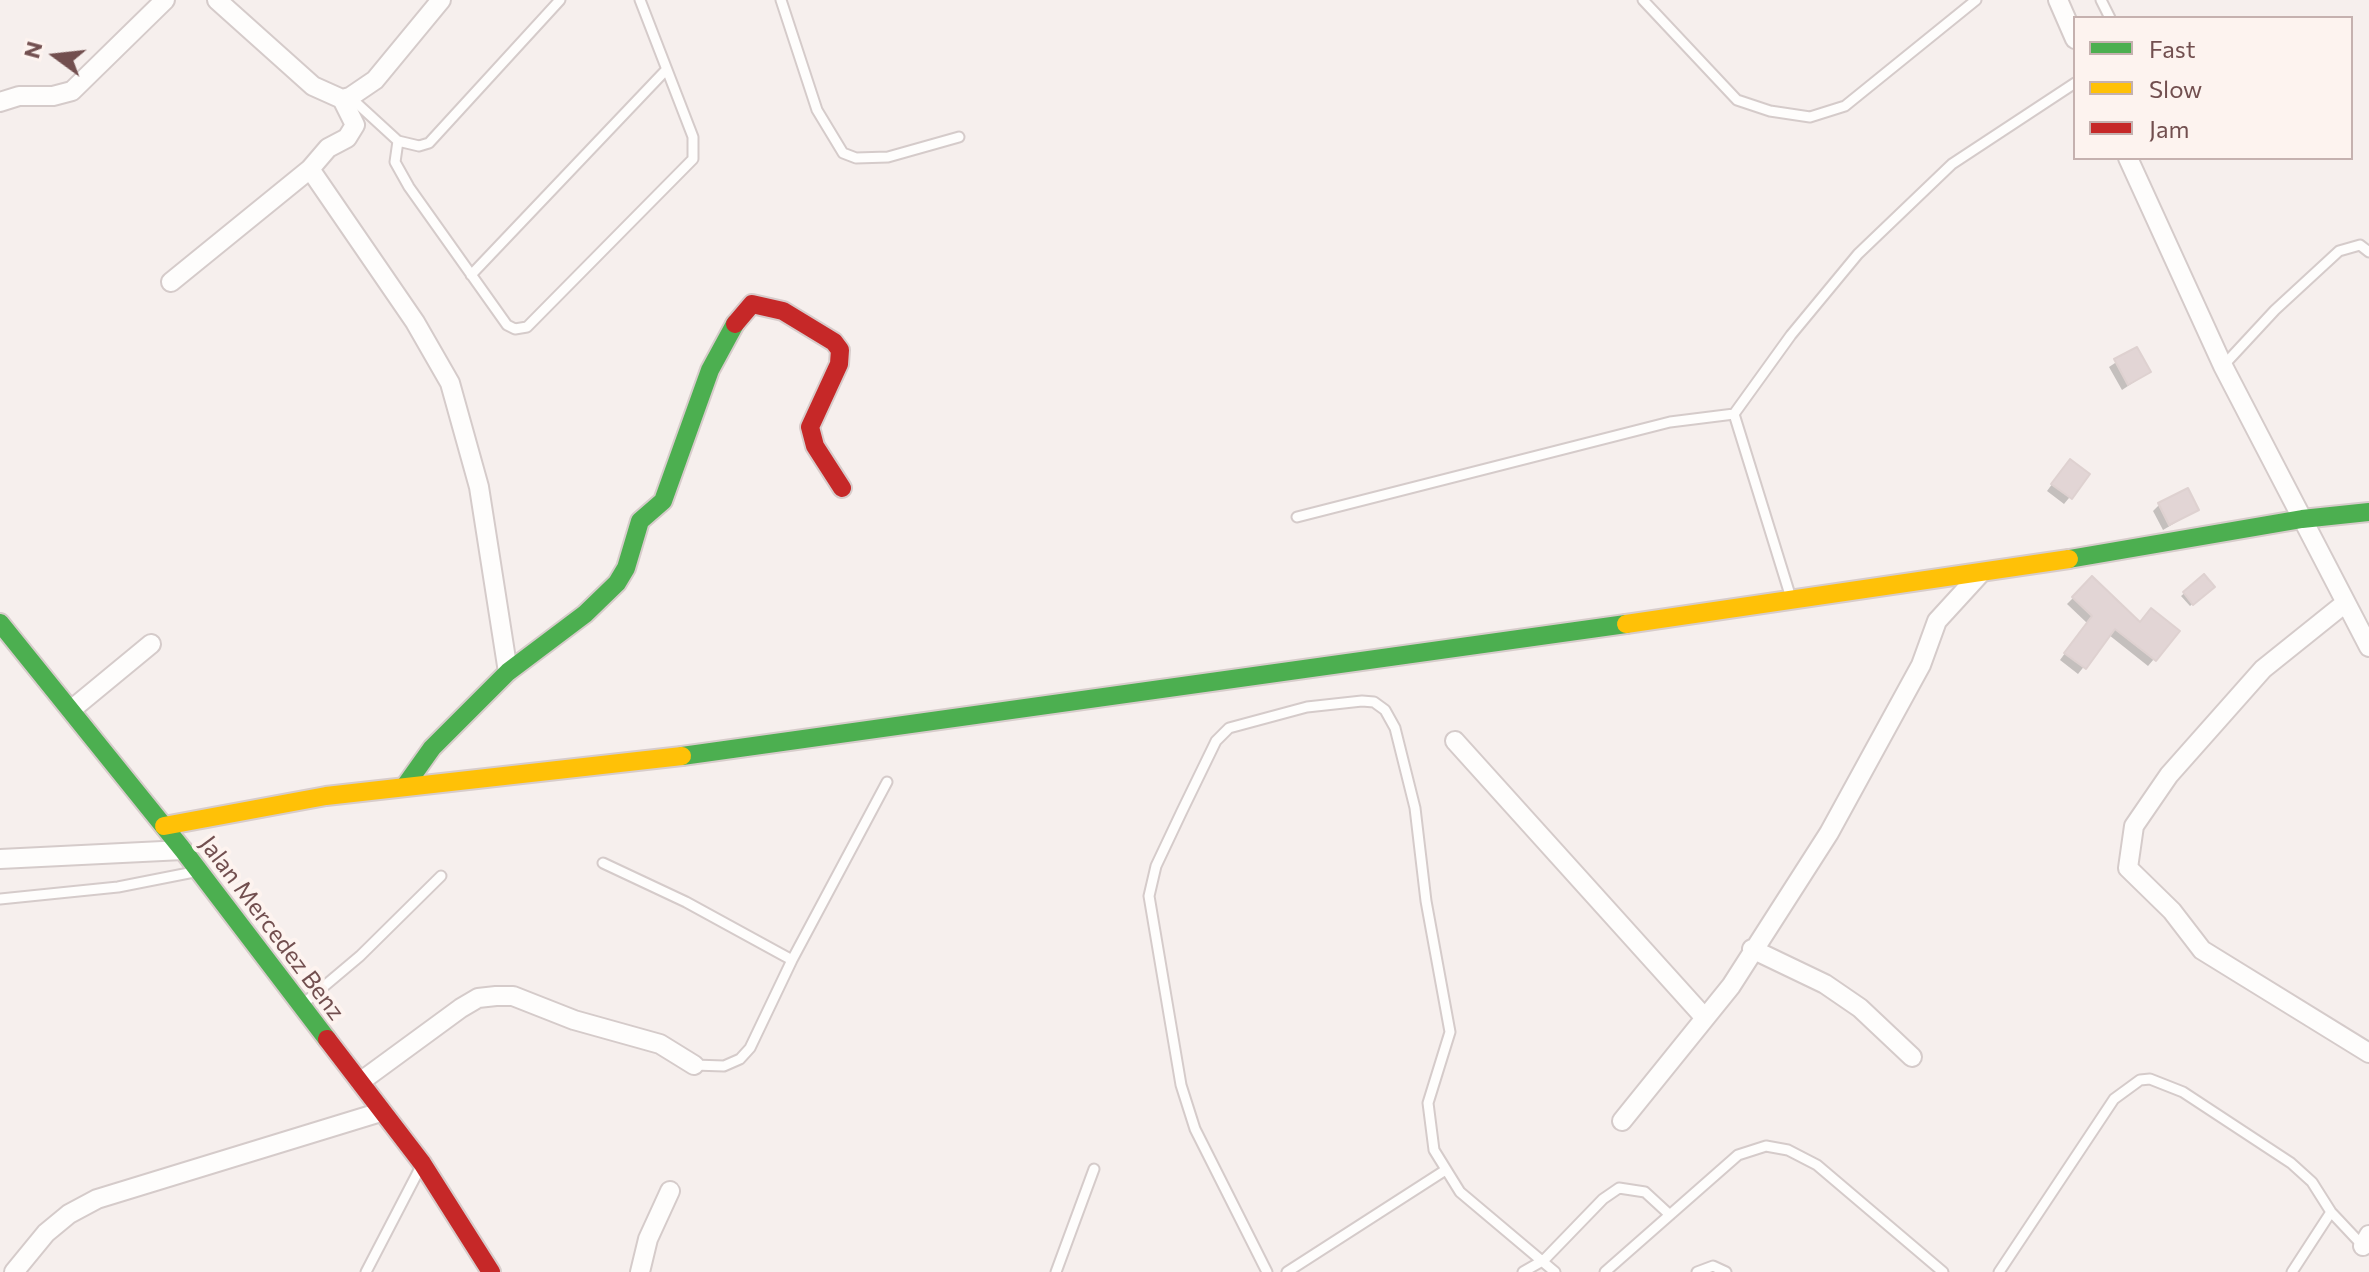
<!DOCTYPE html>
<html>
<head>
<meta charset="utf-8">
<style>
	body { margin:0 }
	#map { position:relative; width:2369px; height:1272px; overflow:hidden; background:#f6efed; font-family:Commissioner,sans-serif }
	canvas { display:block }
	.legend { position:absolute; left:2073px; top:16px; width:280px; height:144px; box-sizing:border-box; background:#fdf3ef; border:2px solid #c5b1af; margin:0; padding:10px 14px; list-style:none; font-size:24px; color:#724f4f }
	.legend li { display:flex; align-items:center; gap:16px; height:40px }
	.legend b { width:40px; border:2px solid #c5b1af }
	.north { position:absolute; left:16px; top:16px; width:80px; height:80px; -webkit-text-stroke:6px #fdf3ef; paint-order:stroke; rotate:285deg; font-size:22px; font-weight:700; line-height:32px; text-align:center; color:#724f4f }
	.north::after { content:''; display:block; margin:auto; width:28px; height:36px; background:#724f4f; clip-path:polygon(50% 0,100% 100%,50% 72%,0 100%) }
</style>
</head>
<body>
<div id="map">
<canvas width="2369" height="1272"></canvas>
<ul class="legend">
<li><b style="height:10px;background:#4caf50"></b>Fast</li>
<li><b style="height:10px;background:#ffc107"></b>Slow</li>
<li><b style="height:10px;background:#c62828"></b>Jam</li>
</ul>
<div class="north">N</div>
</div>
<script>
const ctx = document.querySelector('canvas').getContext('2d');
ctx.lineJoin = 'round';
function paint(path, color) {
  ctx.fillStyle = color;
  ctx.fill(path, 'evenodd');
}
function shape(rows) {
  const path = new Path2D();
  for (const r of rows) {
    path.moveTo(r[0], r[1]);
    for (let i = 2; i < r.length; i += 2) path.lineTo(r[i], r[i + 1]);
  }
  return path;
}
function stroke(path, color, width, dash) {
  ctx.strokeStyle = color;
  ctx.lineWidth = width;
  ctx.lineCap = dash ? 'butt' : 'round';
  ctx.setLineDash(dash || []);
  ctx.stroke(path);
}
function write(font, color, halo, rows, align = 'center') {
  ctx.font = font + ' Commissioner,sans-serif';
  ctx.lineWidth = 8;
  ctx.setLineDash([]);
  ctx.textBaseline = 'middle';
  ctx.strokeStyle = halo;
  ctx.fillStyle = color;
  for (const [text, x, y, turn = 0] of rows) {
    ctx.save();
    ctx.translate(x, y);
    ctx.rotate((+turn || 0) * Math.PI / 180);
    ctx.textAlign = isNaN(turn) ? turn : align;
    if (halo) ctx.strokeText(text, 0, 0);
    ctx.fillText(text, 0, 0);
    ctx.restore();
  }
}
const shadow = shape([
	[2136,349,2149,372,2122,390,2109,367],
	[2064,468,2088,475,2064,504,2047,491],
	[2159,505,2197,510,2163,530,2153,511],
	[2204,577,2212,587,2190,606,2181,596],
	[2092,579,2139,624,2177,632,2148,666,2109,635,2078,674,2060,660,2087,623,2067,604]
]);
const building = shape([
	[2137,347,2151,372,2128,385,2114,359,2137,347],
	[2070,459,2090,474,2072,499,2051,484,2070,459],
	[2188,488,2199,510,2169,525,2158,503,2188,488],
	[2204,574,2215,587,2193,605,2183,592,2204,574],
	[2092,576,2140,622,2151,608,2180,631,2156,661,2115,629,2086,669,2064,653,2092,616,2072,597,2092,576]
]);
const lane = shape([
	[781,0,817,110,843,153,856,158,888,157,959,137],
	[1643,0,1737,100,1770,111,1810,117,1845,106,1976,0],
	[2101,0,2110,18],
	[350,97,398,141,419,146,429,143,560,0],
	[398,141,395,162,409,187,507,325,515,329,527,327,693,159,693,137,640,0],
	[471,275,666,70],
	[2223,366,2275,310,2339,251,2360,245,2369,252],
	[1734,414,1791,598],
	[1297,517,1670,422,1734,414,1791,335,1858,254,1952,164,2075,83],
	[603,863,686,902,792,960],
	[0,899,118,887,194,872],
	[303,1004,360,956,441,876],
	[694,1065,724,1066,740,1059,750,1048,792,960,887,782],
	[366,1272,419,1170],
	[1056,1272,1094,1169],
	[1267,1272,1195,1129,1181,1085,1149,896,1156,866,1182,811,1216,741,1229,728,1307,707,1362,701,1374,702,1385,710,1395,728,1415,808,1426,901,1450,1032,1428,1103,1434,1150,1460,1192,1555,1272],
	[1287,1272,1444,1171],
	[1523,1272,1544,1260,1603,1199,1619,1188,1645,1192,1670,1215],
	[1605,1272,1738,1155,1766,1146,1788,1150,1817,1165,1943,1272],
	[1697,1272,1713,1266,1726,1272],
	[1999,1272,2114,1099,2140,1080,2150,1079,2183,1092,2291,1163,2312,1182,2331,1212,2363,1246],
	[2292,1272,2331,1212]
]);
const street = shape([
	[217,0,313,86,342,99,350,97,375,80,441,0],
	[2058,0,2075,39],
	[0,102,19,96,53,96,72,91,165,0],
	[2128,158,2223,366,2369,647],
	[310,169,415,322,450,383,479,487,508,672],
	[171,282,310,169,328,148,347,138,355,125,342,99],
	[2344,604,2263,669,2169,775,2134,826,2128,868,2172,911,2202,950,2369,1053],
	[71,710,151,644],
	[1455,741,1705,1018],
	[0,859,183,850],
	[1752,949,1825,984,1860,1008,1912,1057],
	[360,1082,461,1008,478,998,496,996,513,996,574,1020,660,1044,694,1065],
	[1622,1121,1731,986,1829,833,1921,665,1937,621,1980,574],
	[2363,1246,2369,1235],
	[14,1272,46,1233,69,1214,97,1199,381,1112],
	[640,1272,648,1239,670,1191]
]);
const fast = shape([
	[2069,559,2302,519,2369,512],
	[0,623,183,850,327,1039],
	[682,756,1626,624],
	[405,786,432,748,508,672,585,614,617,583,626,568,640,521,663,501,710,370,735,324]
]);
const slow = shape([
	[1626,624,2069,559],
	[164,826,326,796,682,756]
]);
const jam = shape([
	[735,324,752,304,783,311,834,342,840,350,839,364,810,427,815,446,842,488],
	[327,1039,422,1163,491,1272]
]);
const streetNames = [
	["Jalan Mercedez Benz",272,928,53]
];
paint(shadow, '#0003');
paint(building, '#e2d5d5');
stroke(building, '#ded1d0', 2);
stroke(lane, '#d5cbca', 13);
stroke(street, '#d5cbca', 22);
stroke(fast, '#d7cccb', 22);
stroke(slow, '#d7cccb', 22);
stroke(jam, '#d7cccb', 22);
stroke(lane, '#fefdfc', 9);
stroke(street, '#fefdfc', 18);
stroke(fast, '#4caf50', 18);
stroke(slow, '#ffc107', 18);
stroke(jam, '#c62828', 18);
write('24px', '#724f4f', '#fdf3ef', streetNames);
</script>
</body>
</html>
